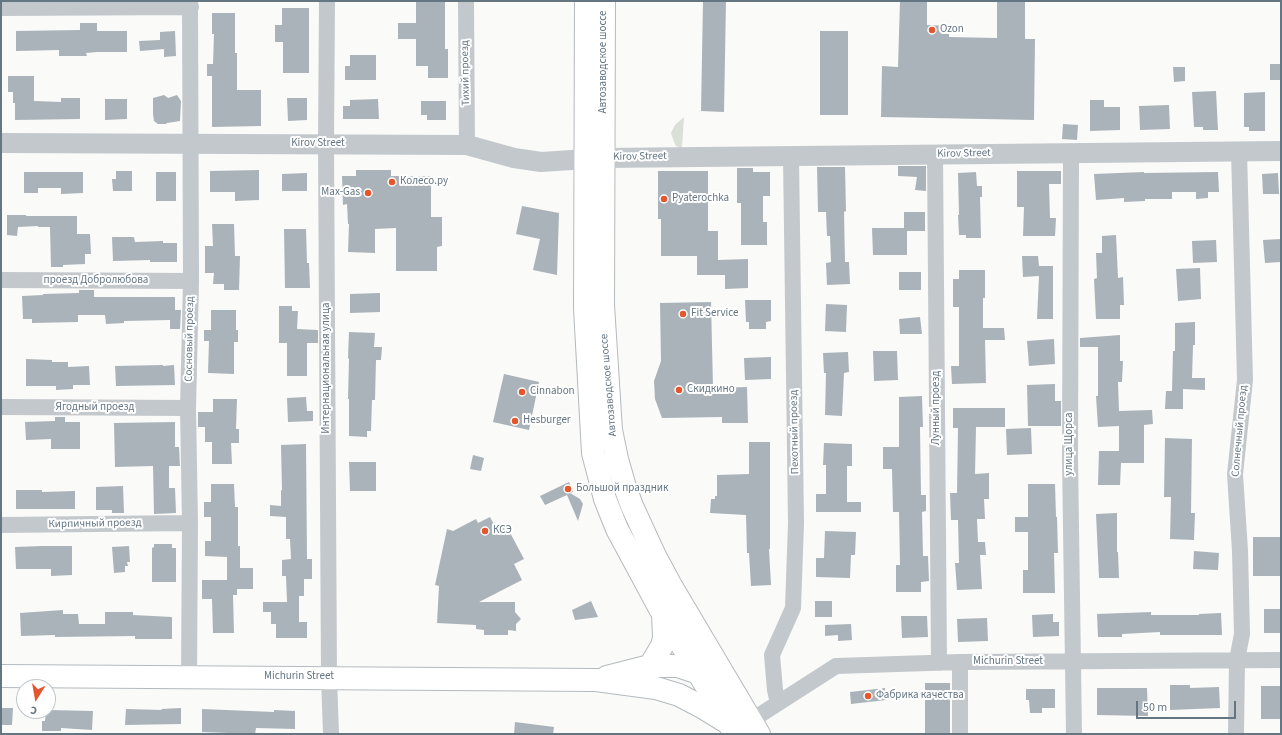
<!DOCTYPE html>
<html>
<head>
<meta charset="utf-8">
<style>
	body { margin:0 }
	#map { position:relative; width:1282px; height:735px; overflow:hidden; background:#fafaf8; font-family:"Source Sans 3",sans-serif }
	canvas { display:block }
	.frame { position:absolute; inset:0; border:2px solid #657683; pointer-events:none }
	.north { position:absolute; left:16px; top:679px; width:40px; height:40px; box-sizing:border-box; background:#fff; border:1px solid #c1c8cd; border-radius:50%; rotate:191deg; font-size:11px; font-weight:700; line-height:16px; text-align:center; color:#657683 }
	.north::after { content:''; display:block; margin:auto; width:14px; height:18px; background:#e4572e; clip-path:polygon(50% 0,100% 100%,50% 72%,0 100%) }
	.scale { position:absolute; left:1136px; top:701px; width:100px; height:18px; box-sizing:border-box; border:2px solid #657683; border-top:0; padding-left:5px; font-size:12px; line-height:14px; white-space:nowrap; color:#657683; -webkit-text-stroke:3px #fff; paint-order:stroke }
</style>
</head>
<body>
<div id="map">
<canvas width="1282" height="735"></canvas>
<div class="frame"></div>
<div class="north">С</div>
<div class="scale">50 m</div>
</div>
<script>
const ctx = document.querySelector('canvas').getContext('2d');
ctx.lineJoin = 'round';
function paint(path, color) {
  ctx.fillStyle = color;
  ctx.fill(path, 'evenodd');
}
function shape(rows) {
  const path = new Path2D();
  for (const r of rows) {
    path.moveTo(r[0], r[1]);
    for (let i = 2; i < r.length; i += 2) path.lineTo(r[i], r[i + 1]);
  }
  return path;
}
function stroke(path, color, width, dash) {
  ctx.strokeStyle = color;
  ctx.lineWidth = width;
  ctx.lineCap = dash ? 'butt' : 'round';
  ctx.setLineDash(dash || []);
  ctx.stroke(path);
}
function write(font, color, halo, rows, align = 'center') {
  ctx.font = font + ' "Source Sans 3",sans-serif';
  ctx.lineWidth = 4;
  ctx.setLineDash([]);
  ctx.textBaseline = 'middle';
  ctx.strokeStyle = halo;
  ctx.fillStyle = color;
  for (const [text, x, y, turn = 0] of rows) {
    ctx.save();
    ctx.translate(x, y);
    ctx.rotate((+turn || 0) * Math.PI / 180);
    ctx.textAlign = isNaN(turn) ? turn : align;
    if (halo) ctx.strokeText(text, 0, 0);
    ctx.fillText(text, 0, 0);
    ctx.restore();
  }
}
const green = shape([
	[684,117,682,147,681,148,676,146,674,142,671,133,675,125]
]);
const building = shape([
	[416,1,445,1,445,49,448,49,448,78,428,78,428,66,416,66,416,39,398,39,398,23,416,23],
	[703,1,726,1,724,112,701,111],
	[900,1,927,1,927,25,949,26,949,37,997,38,997,1,1025,1,1025,39,1035,39,1034,120,881,117,882,66,898,67],
	[282,8,309,8,309,73,283,73,283,42,275,42,275,25,282,25],
	[212,13,235,13,235,53,237,53,237,90,261,90,261,126,212,127,212,76,207,76,207,64,213,64,214,34,212,34],
	[80,23,97,23,97,31,127,31,127,52,97,52,86,53,87,56,59,56,59,50,16,51,16,31,80,30],
	[175,31,176,56,164,57,164,49,140,51,139,41,160,40,160,32],
	[820,31,848,31,848,115,820,115],
	[350,55,376,55,376,80,345,80,345,66,350,66],
	[1270,64,1280,64,1280,80,1270,80],
	[1173,67,1185,67,1185,81,1174,82],
	[8,76,34,76,34,101,61,102,61,98,80,98,80,119,15,120,15,103,13,103,13,92,8,92],
	[1216,91,1218,130,1203,130,1203,127,1194,127,1192,92],
	[1265,92,1265,131,1249,131,1249,127,1244,127,1244,93],
	[164,95,168,98,177,95,181,101,180,121,167,123,166,124,158,124,154,121,153,114,153,98],
	[287,98,307,98,307,120,288,121],
	[105,99,127,99,127,119,105,120],
	[378,99,379,119,343,119,343,106,350,106,350,100],
	[1090,100,1104,100,1104,107,1120,107,1120,130,1090,131],
	[421,101,446,101,446,120,427,120,427,115,421,115],
	[1169,105,1170,129,1140,130,1139,106],
	[1063,124,1078,125,1077,140,1062,139],
	[898,166,926,166,926,191,915,190,917,177,898,176],
	[817,167,845,167,846,211,844,212,845,262,849,262,850,284,827,285,826,263,831,262,830,236,827,236,826,212,818,212],
	[737,168,753,168,753,172,770,172,770,196,763,196,763,222,767,222,767,245,741,245,741,203,737,203],
	[259,170,259,200,235,201,235,192,210,192,210,171],
	[356,170,391,170,391,176,431,176,431,217,442,217,442,246,437,247,437,271,396,271,396,228,375,229,375,253,348,252,349,224,348,224,347,204,343,205,342,176,356,176],
	[116,171,132,171,132,191,113,191,112,179,116,179],
	[658,171,708,171,708,231,718,231,718,260,748,259,748,288,725,289,725,275,697,275,697,256,661,256,661,219,658,219],
	[1017,171,1061,171,1061,184,1049,184,1050,218,1056,218,1055,236,1023,236,1024,207,1017,207],
	[24,172,83,172,83,193,61,194,61,188,38,188,38,193,24,193],
	[156,172,176,172,176,201,156,201],
	[976,172,977,186,982,186,982,197,980,197,981,238,966,238,966,235,959,235,958,215,959,215,958,173],
	[1144,172,1144,173,1218,172,1219,192,1208,192,1208,198,1196,199,1196,192,1172,192,1172,199,1145,199,1145,201,1124,202,1124,198,1096,200,1094,174],
	[307,173,307,191,282,191,282,174],
	[1278,173,1279,194,1263,194,1262,174],
	[522,206,559,213,557,275,533,270,540,239,516,234],
	[904,212,925,212,925,231,907,231,907,255,873,255,872,228,904,228],
	[7,215,26,215,26,216,77,216,77,234,90,234,91,254,85,254,85,264,63,265,63,267,51,267,50,227,38,227,38,226,18,227,17,236,7,235],
	[212,224,234,224,235,256,240,256,239,290,224,290,224,284,213,284,214,273,205,273,205,246,213,246],
	[284,229,306,229,307,263,309,263,310,288,285,288],
	[1116,235,1118,278,1123,277,1124,305,1120,305,1120,319,1096,319,1094,279,1097,278,1096,253,1102,253,1102,236],
	[112,237,134,237,135,242,163,241,163,243,177,243,177,262,150,262,150,260,113,261],
	[1281,239,1281,262,1265,263,1263,240],
	[1216,240,1217,262,1193,263,1192,241],
	[1022,256,1038,256,1039,266,1053,266,1053,319,1037,319,1039,276,1023,277],
	[1200,268,1201,299,1178,301,1176,269],
	[959,270,985,270,985,298,983,298,983,328,1004,328,1005,340,985,340,986,383,952,384,951,366,959,366,959,307,953,307,953,279,959,279],
	[899,272,921,272,921,290,899,290],
	[79,290,94,290,94,297,175,297,175,310,181,310,180,329,170,329,170,320,124,321,124,323,106,324,105,315,78,315,78,322,32,323,32,319,23,319,22,296,43,295,43,294,79,293],
	[380,293,380,312,350,313,350,294],
	[745,300,771,300,771,321,766,322,766,329,749,329,749,322,746,322],
	[711,302,713,388,747,387,748,423,722,423,722,417,662,418,655,399,654,381,661,361,660,303],
	[826,304,847,305,846,332,825,331],
	[279,306,292,306,292,311,298,311,297,329,318,330,318,343,307,343,307,376,287,376,287,343,279,343],
	[211,310,236,310,236,330,238,330,238,342,234,342,234,374,208,373,209,341,204,341,204,330,211,330],
	[920,317,922,334,900,334,899,319],
	[1195,322,1195,345,1193,345,1192,378,1205,378,1205,390,1183,389,1183,409,1165,409,1166,391,1172,391,1173,351,1175,351,1175,323],
	[349,332,375,333,374,347,382,347,381,360,376,360,375,400,372,400,371,431,367,431,367,437,349,436,349,399,348,399,349,359,348,358],
	[1120,335,1120,361,1123,361,1122,382,1118,382,1119,411,1152,410,1153,424,1144,425,1144,463,1121,463,1120,485,1098,485,1099,451,1119,451,1119,426,1098,427,1096,396,1098,396,1098,347,1080,347,1080,338],
	[1054,339,1055,364,1029,366,1027,341],
	[873,351,897,351,898,380,874,381],
	[848,352,849,372,844,373,842,416,825,415,826,373,824,373,823,353],
	[771,357,771,379,745,380,744,358],
	[26,359,52,360,52,362,68,362,68,367,89,366,90,385,73,385,73,389,56,390,56,386,26,386],
	[163,365,163,366,174,365,175,385,116,386,115,366],
	[504,374,539,382,529,430,493,422],
	[1055,384,1055,401,1061,401,1061,426,1028,426,1027,385],
	[922,396,923,427,920,427,921,495,926,495,926,511,922,512,923,556,928,556,929,581,921,582,921,592,896,592,896,565,900,565,899,512,893,512,892,469,883,469,883,447,899,447,899,397],
	[306,397,307,411,313,411,313,421,288,422,287,398],
	[213,399,237,399,236,429,239,429,239,443,231,443,232,464,212,464,212,442,205,442,205,427,198,427,198,412,213,412],
	[953,408,1005,408,1005,427,976,427,975,474,989,473,989,499,984,499,985,519,977,519,978,542,985,542,986,555,980,555,982,589,957,590,955,563,959,563,958,520,951,520,950,493,957,493,958,428,953,428],
	[55,417,65,417,65,422,80,422,80,449,51,449,51,439,26,440,25,422,55,421],
	[175,422,175,447,179,447,180,466,169,466,169,488,175,488,176,513,154,514,153,466,115,467,114,423],
	[1031,428,1032,454,1007,455,1006,429],
	[1165,438,1192,439,1191,513,1195,513,1194,540,1170,539,1171,497,1164,497],
	[749,442,770,442,770,549,769,549,771,585,751,586,749,553,747,553,746,515,710,513,711,499,715,499,715,496,717,496,717,475,749,474],
	[824,443,852,444,852,466,847,466,847,502,861,502,861,512,816,512,816,494,826,494,826,465,823,465],
	[306,444,307,559,312,559,312,579,304,579,304,596,299,596,299,622,307,622,307,638,276,638,276,624,271,624,271,612,263,612,263,602,287,602,286,576,282,576,282,560,291,559,290,539,286,539,286,517,270,516,270,505,281,506,281,490,282,490,281,445],
	[473,455,484,458,481,471,470,469],
	[349,462,376,462,376,491,350,491],
	[569,482,573,492,570,493,580,499,583,504,578,521,567,495,545,505,540,496],
	[211,484,234,484,235,507,238,507,238,546,240,546,240,568,253,568,253,589,237,589,237,595,233,595,234,633,213,633,212,599,202,599,202,580,227,580,227,557,205,556,205,541,211,541,211,517,204,517,204,502,211,502],
	[1028,484,1055,484,1056,517,1057,517,1058,553,1054,553,1055,593,1023,593,1023,570,1028,570,1028,532,1015,532,1015,517,1028,517],
	[123,486,124,513,112,513,112,510,96,510,96,487],
	[16,490,42,490,42,492,75,491,75,509,16,509],
	[1117,513,1117,552,1118,552,1119,578,1099,578,1096,514],
	[490,517,497,530,506,525,524,559,514,564,522,580,479,602,515,602,515,612,521,619,516,624,516,631,508,630,508,635,484,635,484,630,476,629,476,625,437,623,439,586,435,585,447,529,453,531,476,519,478,523],
	[825,531,856,532,855,555,851,555,850,578,816,577,816,558,824,558],
	[1253,537,1281,537,1281,576,1253,576],
	[154,544,172,544,172,548,176,548,176,582,152,582,152,548,154,547],
	[42,546,72,546,72,575,51,576,51,569,16,569,15,547],
	[129,546,130,562,127,562,128,566,125,566,125,572,114,573,112,547],
	[1194,551,1219,553,1218,570,1193,569],
	[591,601,598,617,575,620,572,610],
	[815,601,832,601,832,617,815,617],
	[1264,609,1281,609,1281,633,1264,633],
	[63,610,63,614,78,614,79,624,105,624,105,612,133,612,133,615,172,617,172,639,135,639,135,636,55,637,55,635,21,636,20,613],
	[1151,612,1151,615,1199,615,1199,614,1221,613,1222,635,1160,635,1160,632,1122,634,1122,637,1098,637,1097,614],
	[1053,614,1053,622,1059,622,1059,636,1033,637,1032,615],
	[901,616,927,616,928,637,902,638],
	[987,618,988,641,958,642,957,619],
	[851,624,852,640,838,641,838,635,825,636,825,625],
	[925,683,950,683,950,734,925,734],
	[1170,685,1190,685,1190,688,1219,687,1220,708,1170,710],
	[1261,686,1281,686,1280,719,1261,719],
	[885,688,886,700,851,704,850,692],
	[1097,688,1147,688,1148,716,1097,715],
	[1026,689,1055,689,1055,708,1042,708,1042,713,1030,713,1029,700,1026,700],
	[1,708,13,708,12,725,1,725],
	[181,708,181,724,125,725,126,709,162,710,161,709],
	[202,709,274,712,274,710,295,711,295,729,256,728,255,734,202,732],
	[48,710,93,711,92,730,61,728,61,731,42,731,42,721,45,721,46,711,48,711],
	[515,722,554,727,553,734,514,734]
]);
const minor = shape([
	[327,1,326,144,329,678,331,734],
	[466,1,467,145],
	[1,8,191,7],
	[1071,153,1070,459,1074,734],
	[935,154,939,663],
	[1,280,191,281],
	[1,407,188,408],
	[1,525,190,523],
	[189,677,190,523,188,408,191,281,190,1],
	[778,703,775,690,772,655,793,608,796,523,791,156],
	[752,720,836,666,960,662,1281,660],
	[960,734,960,662],
	[1236,734,1237,660,1242,634,1240,551,1235,474,1245,380,1239,151]
]);
const tertiary = shape([
	[1,143,467,145,514,158,541,162,603,158,1281,151]
]);
const secondary = shape([
	[650,666,678,666,699,673,710,679],
	[1,676,596,680,656,688,679,695,702,707,728,723],
	[607,677,650,666,662,646,664,638,663,612]
]);
const primary = shape([
	[586,1,585,308,593,453,605,499,617,529,659,607,735,734],
	[604,1,603,305,611,430,617,459,625,487,632,506,655,556,670,584,759,734]
]);
const markers = [
	[932,30,4,"#e4572e"],
	[392,182,4,"#e4572e"],
	[368,193,4,"#e4572e"],
	[664,199,4,"#e4572e"],
	[683,314,4,"#e4572e"],
	[679,390,4,"#e4572e"],
	[522,392,4,"#e4572e"],
	[515,421,4,"#e4572e"],
	[568,489,4,"#e4572e"],
	[485,531,4,"#e4572e"],
	[868,696,4,"#e4572e"]
];
const poiNames = [
	["Ozon",940,30],
	["Колесо.ру",400,182],
	["Max-Gas",360,193,"right"],
	["Pyaterochka",672,199],
	["Fit Service",691,314],
	["Скидкино",687,390],
	["Cinnabon",530,392],
	["Hesburger",523,421],
	["Большой праздник",576,489],
	["КСЭ",493,531],
	["Фабрика качества",876,696]
];
const streetNames = [
	["Автозаводское шоссе",604,62,-90],
	["Тихий проезд",466,73,-91],
	["Kirov Street",318,144],
	["Kirov Street",964,154,-1],
	["Kirov Street",640,157,-1],
	["проезд Добролюбова",96,281],
	["Сосновый проезд",190,339,-89],
	["Интернациональная улица",327,368,-90],
	["Автозаводское шоссе",609,385,-95],
	["Ягодный проезд",95,408],
	["Лунный проезд",937,408,-90],
	["Солнечный проезд",1240,431,-85],
	["Пехотный проезд",795,432,-91],
	["улица Щорса",1070,444,-90],
	["Кирпичный проезд",95,524,-1],
	["Michurin Street",1008,662],
	["Michurin Street",299,677]
];
paint(green, '#dadfd7');
paint(building, '#aab3b9');
stroke(secondary, '#b3babf', 24);
stroke(primary, '#b5babe', 24);
stroke(minor, '#c3c8cc', 16);
stroke(tertiary, '#c3c8cc', 20);
stroke(secondary, '#fff', 22);
stroke(primary, '#fff', 22);
for (const [x, y, r, color] of markers) {
  const dot = new Path2D();
  dot.arc(x, y, r, 0, 2 * Math.PI);
  ctx.fillStyle = color;
  ctx.fill(dot);
  stroke(dot, '#fff', 1.5);
}
write('11px', '#657683', '#fff', poiNames, 'left');
write('11px', '#657683', '#fff', streetNames);
</script>
</body>
</html>
